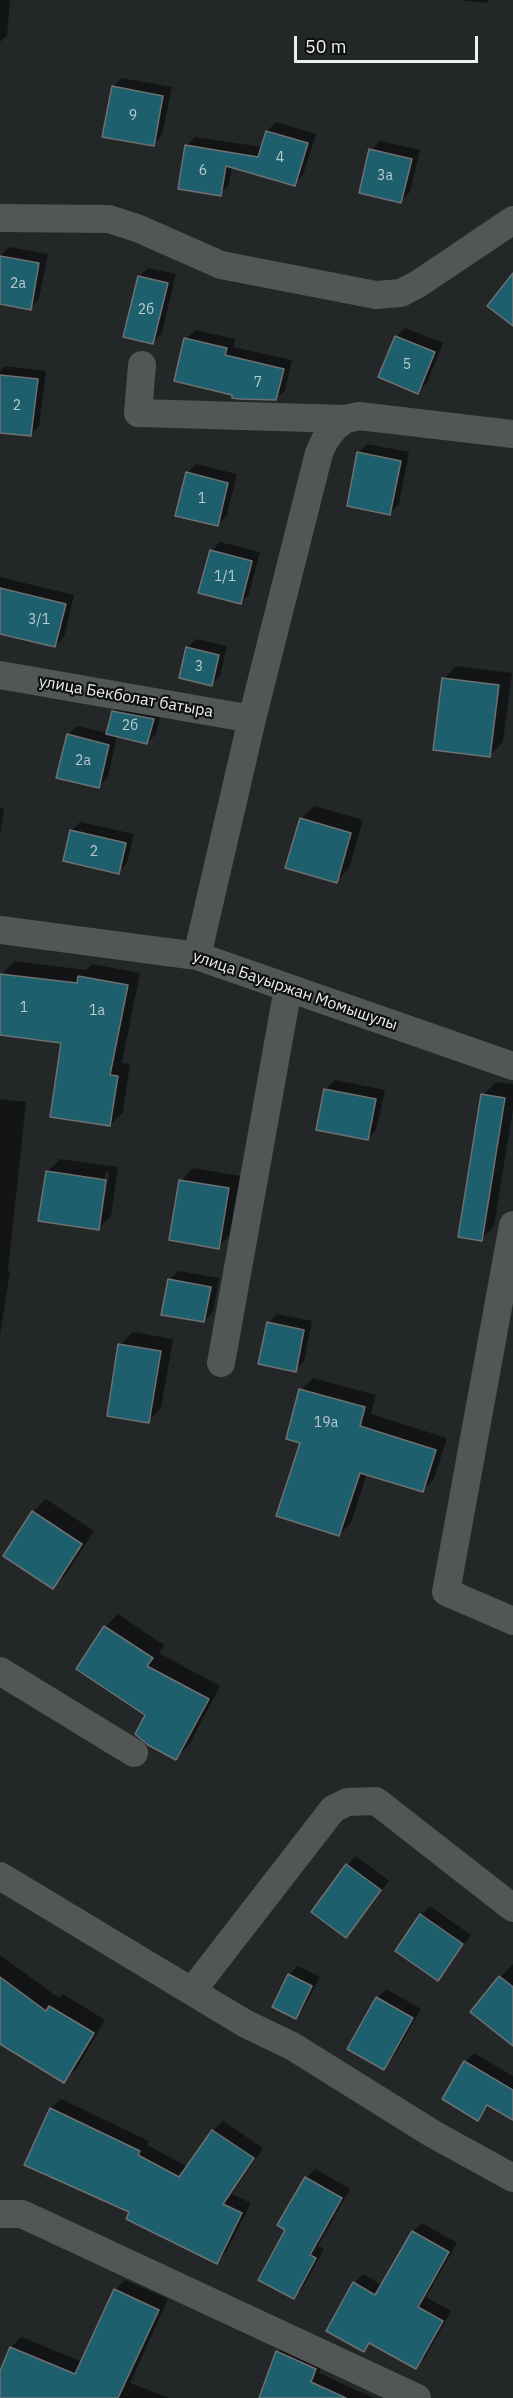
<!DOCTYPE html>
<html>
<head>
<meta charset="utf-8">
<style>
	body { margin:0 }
	#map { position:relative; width:513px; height:2398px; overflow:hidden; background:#242728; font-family:"IBM Plex Sans",sans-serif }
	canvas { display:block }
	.scale { position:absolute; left:294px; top:36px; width:184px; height:27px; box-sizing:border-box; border:3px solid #edefef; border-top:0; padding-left:8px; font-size:18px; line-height:21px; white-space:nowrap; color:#edefef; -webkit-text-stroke:4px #0f1010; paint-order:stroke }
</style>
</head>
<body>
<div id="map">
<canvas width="513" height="2398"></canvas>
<div class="scale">50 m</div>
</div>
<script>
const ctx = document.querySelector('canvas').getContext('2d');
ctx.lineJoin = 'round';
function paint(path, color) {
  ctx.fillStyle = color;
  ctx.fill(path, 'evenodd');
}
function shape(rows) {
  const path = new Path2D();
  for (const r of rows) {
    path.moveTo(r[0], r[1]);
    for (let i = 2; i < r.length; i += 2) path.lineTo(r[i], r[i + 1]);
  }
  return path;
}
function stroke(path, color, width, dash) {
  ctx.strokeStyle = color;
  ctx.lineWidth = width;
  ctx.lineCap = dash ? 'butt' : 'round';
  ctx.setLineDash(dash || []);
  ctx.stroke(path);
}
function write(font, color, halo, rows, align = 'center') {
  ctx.font = font + ' "IBM Plex Sans",sans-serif';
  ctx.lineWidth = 4.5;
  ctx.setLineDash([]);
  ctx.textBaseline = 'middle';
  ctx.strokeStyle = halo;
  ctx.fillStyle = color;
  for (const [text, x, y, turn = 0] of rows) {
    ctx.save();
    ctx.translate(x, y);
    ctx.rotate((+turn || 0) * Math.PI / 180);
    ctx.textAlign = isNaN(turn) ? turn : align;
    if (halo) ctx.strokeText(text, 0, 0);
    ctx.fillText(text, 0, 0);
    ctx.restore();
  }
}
const shadow = shape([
	[0,0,10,0,7,36,0,42],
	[460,0,489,0,486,3],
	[122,78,172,87,162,135,153,144,113,87],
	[276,122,316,134,303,175,294,184,232,166,229,185,220,194,186,146,195,137,262,147,267,131],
	[380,141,420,150,410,192,401,201,371,150],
	[9,247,48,254,39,299,30,308,0,303,0,256],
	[148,268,176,274,162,333,153,342,139,277],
	[405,328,443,343,427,383,418,392,396,337],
	[195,330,235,339,233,347,292,360,285,390,276,399,186,339],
	[5,366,46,371,39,426,30,435,0,431,0,371],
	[367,444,409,452,399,504,390,513,358,453],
	[196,464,237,474,227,515,218,524,187,473],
	[220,542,260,552,249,594,240,603,211,551],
	[0,577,74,595,64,637,55,646,0,633],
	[196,639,227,646,220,676,211,685,187,648],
	[456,666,512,673,503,742,490,755,443,679],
	[122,703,162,710,156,734,147,743,117,735,108,777,99,786,68,735,77,726,108,733,113,712],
	[314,806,363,820,349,868,336,881,301,819],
	[0,808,4,809,0,837],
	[80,822,134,834,127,863,118,872,71,831],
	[15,961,86,970,92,964,140,973,122,1063,130,1064,123,1112,110,1125,63,1041,0,1034,2,974],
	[335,1080,385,1090,376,1130,367,1139,326,1089],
	[496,1082,513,1084,513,1109,494,1226,481,1239,483,1095],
	[0,1099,26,1102,8,1271,10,1272,0,1335],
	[60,1159,118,1167,111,1216,98,1229,47,1172],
	[106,1172,109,1173,102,1216,99,1216],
	[193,1168,241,1176,231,1234,218,1247,181,1181],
	[178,1271,219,1278,213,1312,204,1321,169,1280],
	[277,1314,312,1321,304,1361,295,1370,268,1323],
	[133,1332,173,1339,161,1408,148,1421,120,1345],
	[313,1378,376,1395,371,1414,447,1438,434,1479,422,1491,367,1473,351,1523,339,1535,301,1442,301,1390],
	[46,1499,94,1531,66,1574,53,1587,5,1555,33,1512],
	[118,1614,164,1645,159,1653,220,1686,189,1745,176,1758,147,1714,105,1627],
	[356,1856,389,1881,346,1936,347,1865],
	[430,1906,471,1935,446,1970,437,1979,421,1915],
	[0,1955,59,1998,63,1994,105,2020,77,2068,64,2081,0,2042],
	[513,1964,513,2044,500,1977],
	[298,1966,320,1977,304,2008,295,2017,289,1975],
	[386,1989,421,2009,392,2059,383,2068,377,1998],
	[474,2053,513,2076,513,2118,490,2105,478,2119,465,2062],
	[61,2099,149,2141,147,2145,188,2167,213,2131,223,2121,263,2148,232,2194,251,2203,226,2252,217,2262,131,2212,26,2164,51,2108],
	[315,2169,350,2189,318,2246,324,2249,302,2289,293,2298,287,2229,306,2178],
	[422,2223,457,2243,426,2297,451,2311,425,2358,416,2367,371,2342,363,2350,355,2283,363,2274,382,2285,413,2231],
	[125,2280,168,2299,130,2383,169,2398,0,2398,0,2375,11,2347,22,2337,82,2362,115,2290],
	[287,2343,324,2360,319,2373,374,2398,260,2398,278,2352]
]);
const building = shape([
	[112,86,163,96,154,146,102,137,112,86],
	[266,131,308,143,295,186,226,166,221,196,178,189,185,145,258,157,266,131],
	[369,149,412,159,401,203,359,193,369,149],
	[0,256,39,263,31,310,0,304,0,256],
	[513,273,513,326,487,306,513,273],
	[138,276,168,283,153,344,123,337,138,276],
	[395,336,435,352,418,394,378,377,395,336],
	[184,338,227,348,225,355,284,369,276,400,240,399,232,398,232,395,174,381,184,338],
	[0,375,38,379,31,436,0,433,0,375],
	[357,452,401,461,390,515,347,506,357,452],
	[186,472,228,483,218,526,175,516,186,472],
	[210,550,252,561,241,604,198,593,210,550],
	[0,588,66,604,55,647,0,634,0,588],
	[186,647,219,655,212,686,179,678,186,647],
	[442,678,499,685,490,757,433,750,442,678],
	[112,711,154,719,147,744,106,734,112,711],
	[67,734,109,745,99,788,56,778,67,734],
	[300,818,351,833,337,883,285,868,300,818],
	[70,830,126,843,119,874,63,861,70,830],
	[0,974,77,983,78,976,128,985,110,1075,118,1076,110,1126,50,1117,61,1043,0,1035,0,974],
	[324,1089,376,1099,368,1140,316,1130,324,1089],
	[481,1094,505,1098,482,1241,458,1237,481,1094],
	[46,1171,106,1180,99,1230,38,1221,46,1171],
	[179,1180,229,1188,219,1249,169,1240,179,1180],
	[168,1279,211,1287,204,1322,161,1315,168,1279],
	[267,1322,304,1330,296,1372,258,1364,267,1322],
	[118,1344,161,1351,149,1423,107,1416,118,1344],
	[299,1389,365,1407,360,1426,436,1450,423,1492,360,1473,339,1536,276,1516,300,1443,286,1439,299,1389],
	[32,1511,82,1544,53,1589,3,1556,32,1511],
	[104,1626,153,1658,147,1666,209,1699,176,1760,148,1745,135,1734,145,1715,76,1669,104,1626],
	[346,1864,381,1890,346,1938,311,1912,346,1864],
	[420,1914,463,1944,438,1981,395,1951,420,1914],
	[288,1974,312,1986,296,2019,272,2007,288,1974],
	[499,1976,513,1987,513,2046,470,2012,499,1976],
	[0,1977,46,2011,49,2006,94,2033,64,2083,0,2044,0,1977],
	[376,1997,413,2018,384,2070,347,2049,376,1997],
	[464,2061,513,2090,513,2120,487,2105,478,2121,442,2099,464,2061],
	[50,2108,140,2151,138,2155,179,2177,212,2130,254,2158,223,2204,242,2213,217,2264,126,2219,129,2212,24,2165,50,2108],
	[305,2177,342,2198,310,2255,316,2258,294,2299,258,2280,285,2230,277,2225,305,2177],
	[412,2231,449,2252,418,2307,443,2321,416,2369,369,2343,364,2352,326,2331,353,2282,375,2295,412,2231],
	[114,2289,159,2310,118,2398,0,2398,0,2371,10,2347,75,2374,114,2289],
	[276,2351,316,2369,311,2382,346,2398,259,2398,276,2351]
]);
const street = shape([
	[0,218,109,219,137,228,221,265,376,295,401,293,418,284,513,220],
	[142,365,138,413,346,419],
	[0,675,252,719],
	[0,930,197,956,513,1066],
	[197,956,252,719,319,453,325,440,335,427,346,419,359,416,513,434],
	[513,1225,446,1592,513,1621],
	[221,1363,288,988],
	[0,1671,134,1753],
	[0,1876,246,2024,292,2046,433,2134,513,2178],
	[192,1991,333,1809,347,1802,376,1801,513,1908],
	[0,2214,22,2214,417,2398]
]);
const numberNames = [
	["9",133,116],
	["4",280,158],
	["6",203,171],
	["3а",385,176],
	["2а",18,284],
	["2б",146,310],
	["5",407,365],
	["7",258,383],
	["2",17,406],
	["1",202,499],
	["1/1",225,577],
	["3/1",39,620],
	["3",199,667],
	["2б",130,726],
	["2а",83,761],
	["2",94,852],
	["1",24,1008],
	["1а",97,1011],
	["19а",326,1423]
];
const streetNames = [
	["улица Бекболат батыра",126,697,10],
	["улица Бауыржан Момышулы",295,991,19]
];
paint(shadow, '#0007');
paint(building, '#1d5f6d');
stroke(building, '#6e7172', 1.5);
stroke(street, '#535657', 28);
write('14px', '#b9cbce', null, numberNames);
write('16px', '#edefef', '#0f1010', streetNames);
</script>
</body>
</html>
